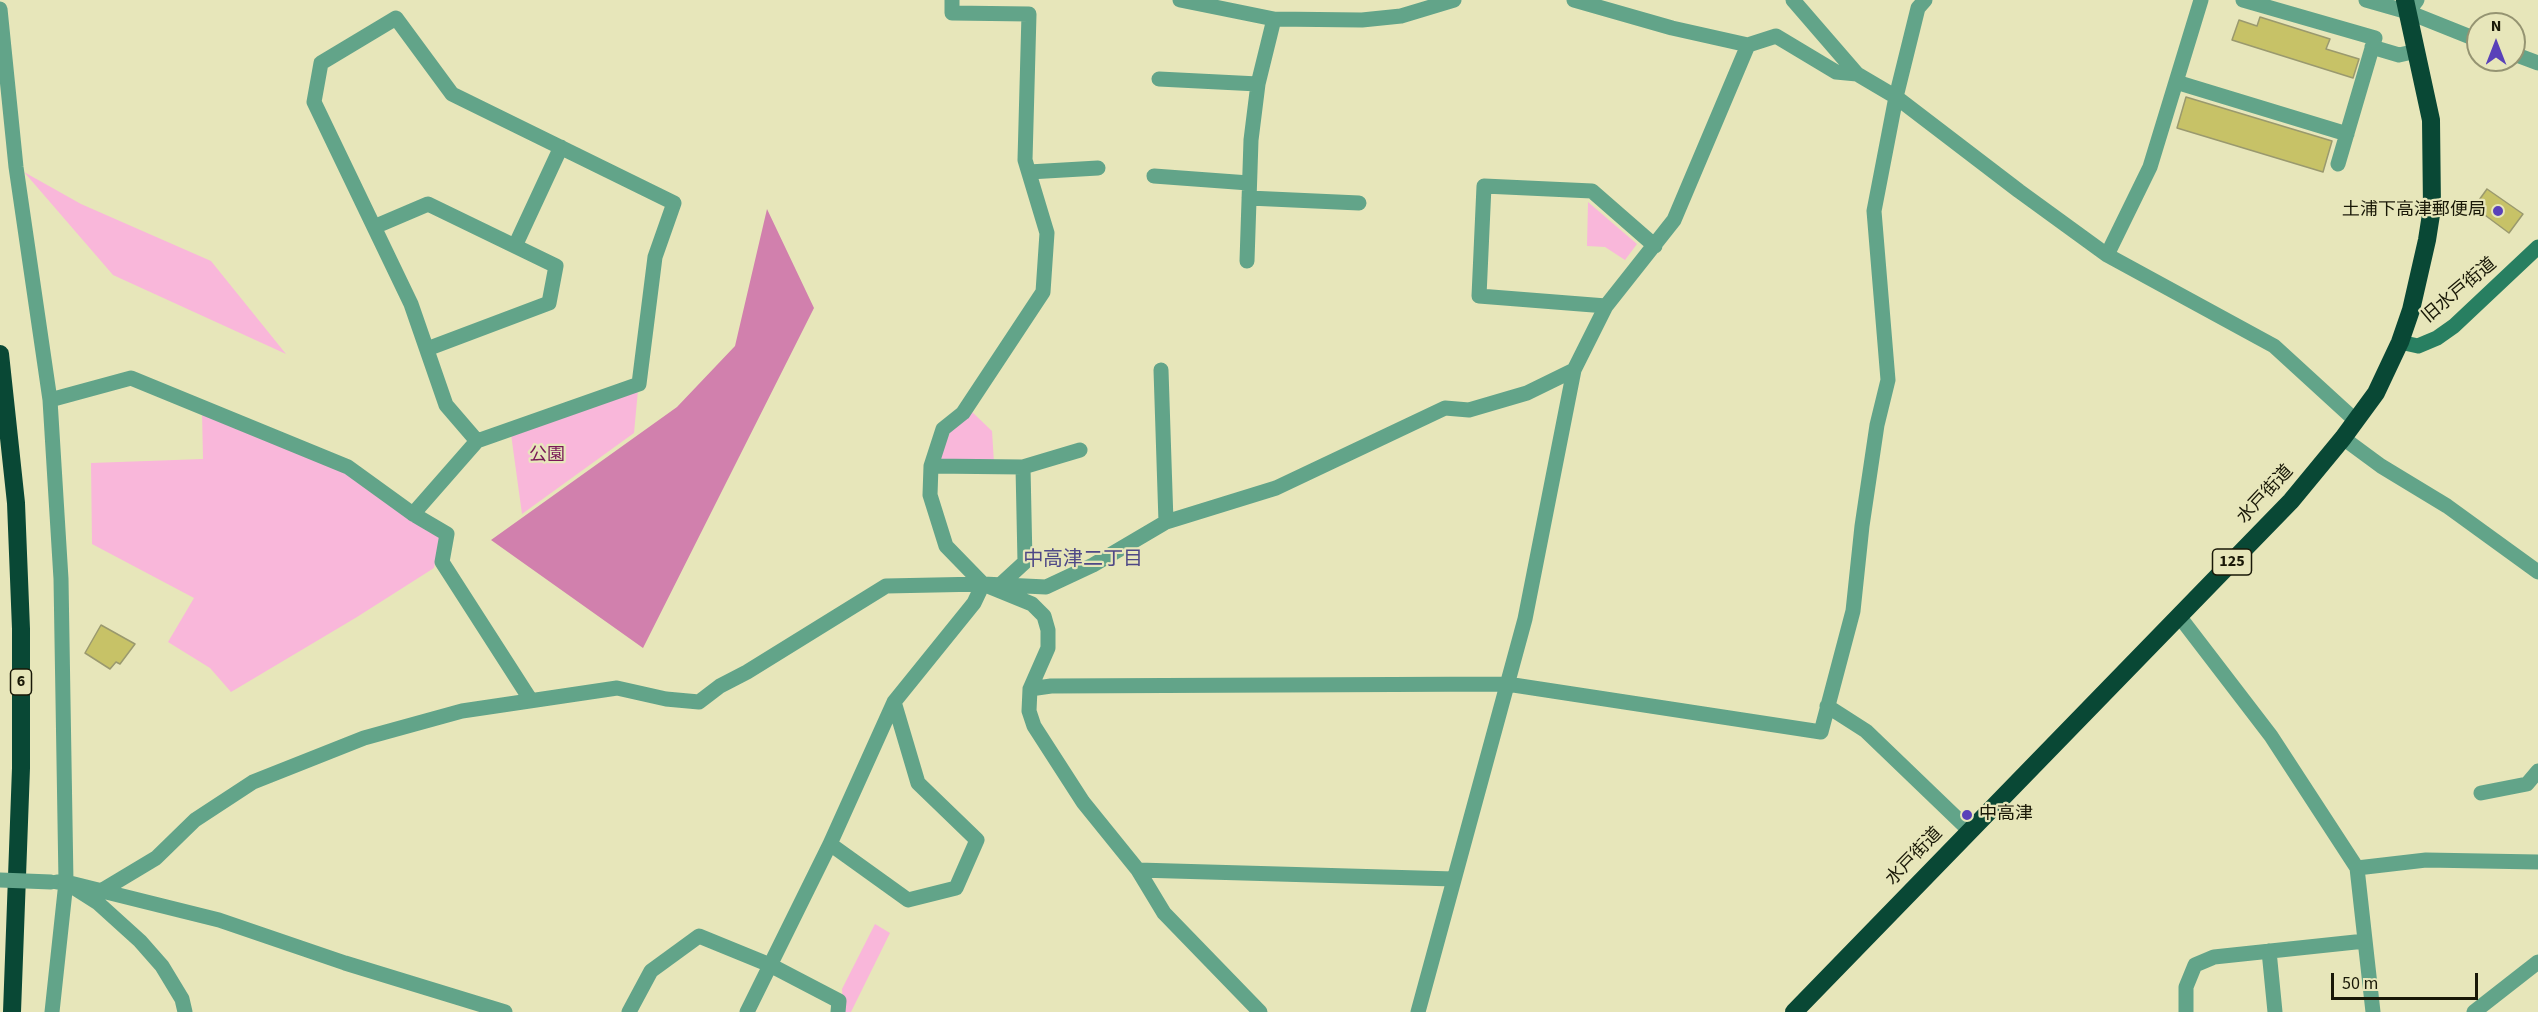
<!DOCTYPE html>
<html>
<head>
<meta charset="utf-8">
<style>
	body { margin:0 }
	#map { position:relative; width:2538px; height:1012px; overflow:hidden; background:#e7e6ba; font-family:"Source Sans 3",sans-serif }
	canvas { display:block }
	.north { position:absolute; left:2466px; top:12px; width:60px; height:60px; box-sizing:border-box; background:#e7e6ba; border:2px solid #959472; border-radius:50%; rotate:0deg; font-size:16px; font-weight:700; line-height:24px; text-align:center; color:#191807 }
	.north::after { content:''; display:block; margin:auto; width:21px; height:27px; background:#5941b9; clip-path:polygon(50% 0,100% 100%,50% 72%,0 100%) }
	.scale { position:absolute; left:2331px; top:973px; width:147px; height:27px; box-sizing:border-box; border:3px solid #191807; border-top:0; padding-left:8px; font-size:18px; line-height:21px; white-space:nowrap; color:#191807; -webkit-text-stroke:4px #e7e6ba; paint-order:stroke }
</style>
</head>
<body>
<div id="map">
<canvas width="2538" height="1012"></canvas>
<div class="north">N</div>
<div class="scale">50 m</div>
</div>
<script>
const ctx = document.querySelector('canvas').getContext('2d');
ctx.lineJoin = 'round';
function paint(path, color) {
  ctx.fillStyle = color;
  ctx.fill(path, 'evenodd');
}
function shape(rows) {
  const path = new Path2D();
  for (const r of rows) {
    path.moveTo(r[0], r[1]);
    for (let i = 2; i < r.length; i += 2) path.lineTo(r[i], r[i + 1]);
  }
  return path;
}
function stroke(path, color, width, dash) {
  ctx.strokeStyle = color;
  ctx.lineWidth = width;
  ctx.lineCap = dash ? 'butt' : 'round';
  ctx.setLineDash(dash || []);
  ctx.stroke(path);
}
function write(font, color, halo, rows, align = 'center') {
  ctx.font = font + ' "Source Sans 3","Noto Sans JP",sans-serif';
  ctx.lineWidth = 4.5;
  ctx.setLineDash([]);
  ctx.textBaseline = 'middle';
  ctx.strokeStyle = halo;
  ctx.fillStyle = color;
  for (const [text, x, y, turn = 0] of rows) {
    ctx.save();
    ctx.translate(x, y);
    ctx.rotate((+turn || 0) * Math.PI / 180);
    ctx.textAlign = isNaN(turn) ? turn : align;
    if (halo) ctx.strokeText(text, 0, 0);
    ctx.fillText(text, 0, 0);
    ctx.restore();
  }
}
const green = shape([
	[24,172,81,204,211,261,286,354,113,275],
	[1588,202,1637,244,1625,260,1605,247,1587,246],
	[638,390,634,433,522,514,511,434],
	[970,410,992,431,994,463,937,462,950,432],
	[202,411,344,472,410,520,440,538,434,568,357,617,231,692,210,668,168,642,194,598,92,544,91,463,203,459],
	[875,924,890,933,851,1012,843,1012,842,989]
]);
const forest = shape([
	[767,209,814,308,643,648,491,540,677,407,735,346]
]);
const building = shape([
	[2260,17,2330,39,2326,49,2359,59,2353,78,2232,40,2239,20,2257,26,2260,17],
	[2186,97,2332,141,2323,172,2177,128,2186,97],
	[2487,189,2523,214,2509,233,2474,207,2487,189],
	[101,625,135,644,120,664,116,662,110,669,85,653,101,625]
]);
const street = shape([
	[952,0,952,13,1029,14,1025,160,1047,233,1043,292,963,413,943,429,931,466,930,495,946,546,983,584,1032,604,1044,616,1048,630,1048,648,1030,689,1029,711,1034,726,1083,802,1138,870,1164,913,1260,1012],
	[1180,0,1274,19,1362,20,1401,16,1454,0],
	[1574,0,1672,28,1748,45,1776,36,1836,72,1857,74],
	[1793,0,1857,74,1896,97,2019,191,2107,255,2274,346,2356,421],
	[2243,0,2375,38,2338,164],
	[2366,0,2408,12,2478,40],
	[0,9,16,167,50,400,61,579,66,882,52,1012],
	[2408,12,2417,0],
	[2372,47,2399,55,2417,51],
	[2514,54,2538,63],
	[1159,79,1258,84],
	[2176,82,2347,134],
	[1029,172,1098,168],
	[1154,176,1249,183],
	[1249,198,1359,203],
	[374,227,428,204,556,266,549,303,427,349],
	[515,246,561,147],
	[2107,255,2150,167,2201,0],
	[1247,261,1251,140,1258,84,1274,19],
	[1606,306,1479,296,1484,186,1592,191,1655,246],
	[1161,370,1166,522],
	[50,400,131,378,348,467,413,514,447,534,442,562,530,699],
	[2343,438,2381,466,2447,506,2538,572],
	[931,466,1023,467,1080,450],
	[413,514,477,441,639,384,655,257,674,203,452,94,396,18,321,63,314,102,411,304,446,405,477,441],
	[1000,585,1025,562,1023,467],
	[2179,616,2271,736,2357,868,2426,860,2538,862],
	[1030,689,1051,686,1507,684,1821,732,1853,611,1862,526,1877,425,1888,380,1874,211,1896,97,1918,8,1925,0],
	[1827,706,1866,731,1969,830],
	[2481,793,2527,784,2538,771],
	[830,844,908,900,956,888,977,840,918,783,894,702],
	[2357,868,2373,1012],
	[1138,870,1454,879],
	[57,882,66,882,219,920,345,963,505,1012],
	[76,889,98,903,140,941,162,966,182,999,185,1012],
	[101,891,156,858,195,820,253,782,364,738,462,711,617,688,666,699,699,702,720,686,747,672,886,586,983,584,1046,587,1093,565,1166,522,1276,488,1445,408,1469,410,1527,393,1574,370],
	[2269,951,2275,1012],
	[629,1012,651,971,699,936,770,965,839,1001,838,1012],
	[747,1012,830,844,894,702,974,603,983,584],
	[1418,1012,1525,619,1574,370,1606,306,1674,220,1748,45],
	[2186,1012,2186,987,2195,965,2214,957,2365,941],
	[2474,1012,2538,962]
]);
const secondary = shape([
	[2400,342,2418,346,2437,338,2454,326,2538,247]
]);
const highway = shape([
	[0,354,16,503,21,629,21,768,12,1012],
	[1794,1012,2291,501,2343,438,2376,393,2400,342,2411,310,2427,240,2432,208,2431,120,2405,0]
]);
const streetBridge = shape([
	[0,880,51,882]
]);
const markers = [
	[2498,211,6,"#5941b9"],
	[1967,815,6,"#5941b9"]
];
const shields = [
	[2232,562,39],
	[21,682,21]
];
const shieldNames = [
	["125",2232,562],
	["6",21,682]
];
const poiNames = [
	["土浦下高津郵便局",2486,211],
	["中高津",1979,815,"left"]
];
const streetNames = [
	["旧水戸街道",2460,291,-40],
	["水戸街道",2266,495,-47],
	["水戸街道",1915,857,-46]
];
const parkNames = [
	["公園",547,456]
];
const neighbourhoodNames = [
	["中高津二丁目",1083,561]
];
paint(green, '#f9b7da');
paint(forest, '#d180ad');
paint(building, '#c7c267');
stroke(building, '#9a996e', 1.5);
stroke(street, '#62a489', 15);
stroke(secondary, '#287f61', 15);
stroke(highway, '#094835', 18);
stroke(streetBridge, '#62a489', 15);
for (const [x, y, r, color] of markers) {
  const dot = new Path2D();
  dot.arc(x, y, r, 0, 2 * Math.PI);
  ctx.fillStyle = color;
  ctx.fill(dot);
  stroke(dot, '#e7e6ba', 2);
}
for (const [x, y, w] of shields) {
  const box = new Path2D();
  box.roundRect(x - w / 2, y - 13, w, 26, 4.5);
  ctx.fillStyle = '#e7e6ba';
  ctx.fill(box);
  stroke(box, '#191807', 1.5);
}
write('bold 16px', '#191807', null, shieldNames);
write('18px', '#191807', '#e7e6ba', poiNames, 'right');
write('18px', '#191807', '#e7e6ba', streetNames);
write('18px', '#791856', '#e7e6ba', parkNames);
write('20px', '#4e4886', '#e7e6ba', neighbourhoodNames);
</script>
</body>
</html>
